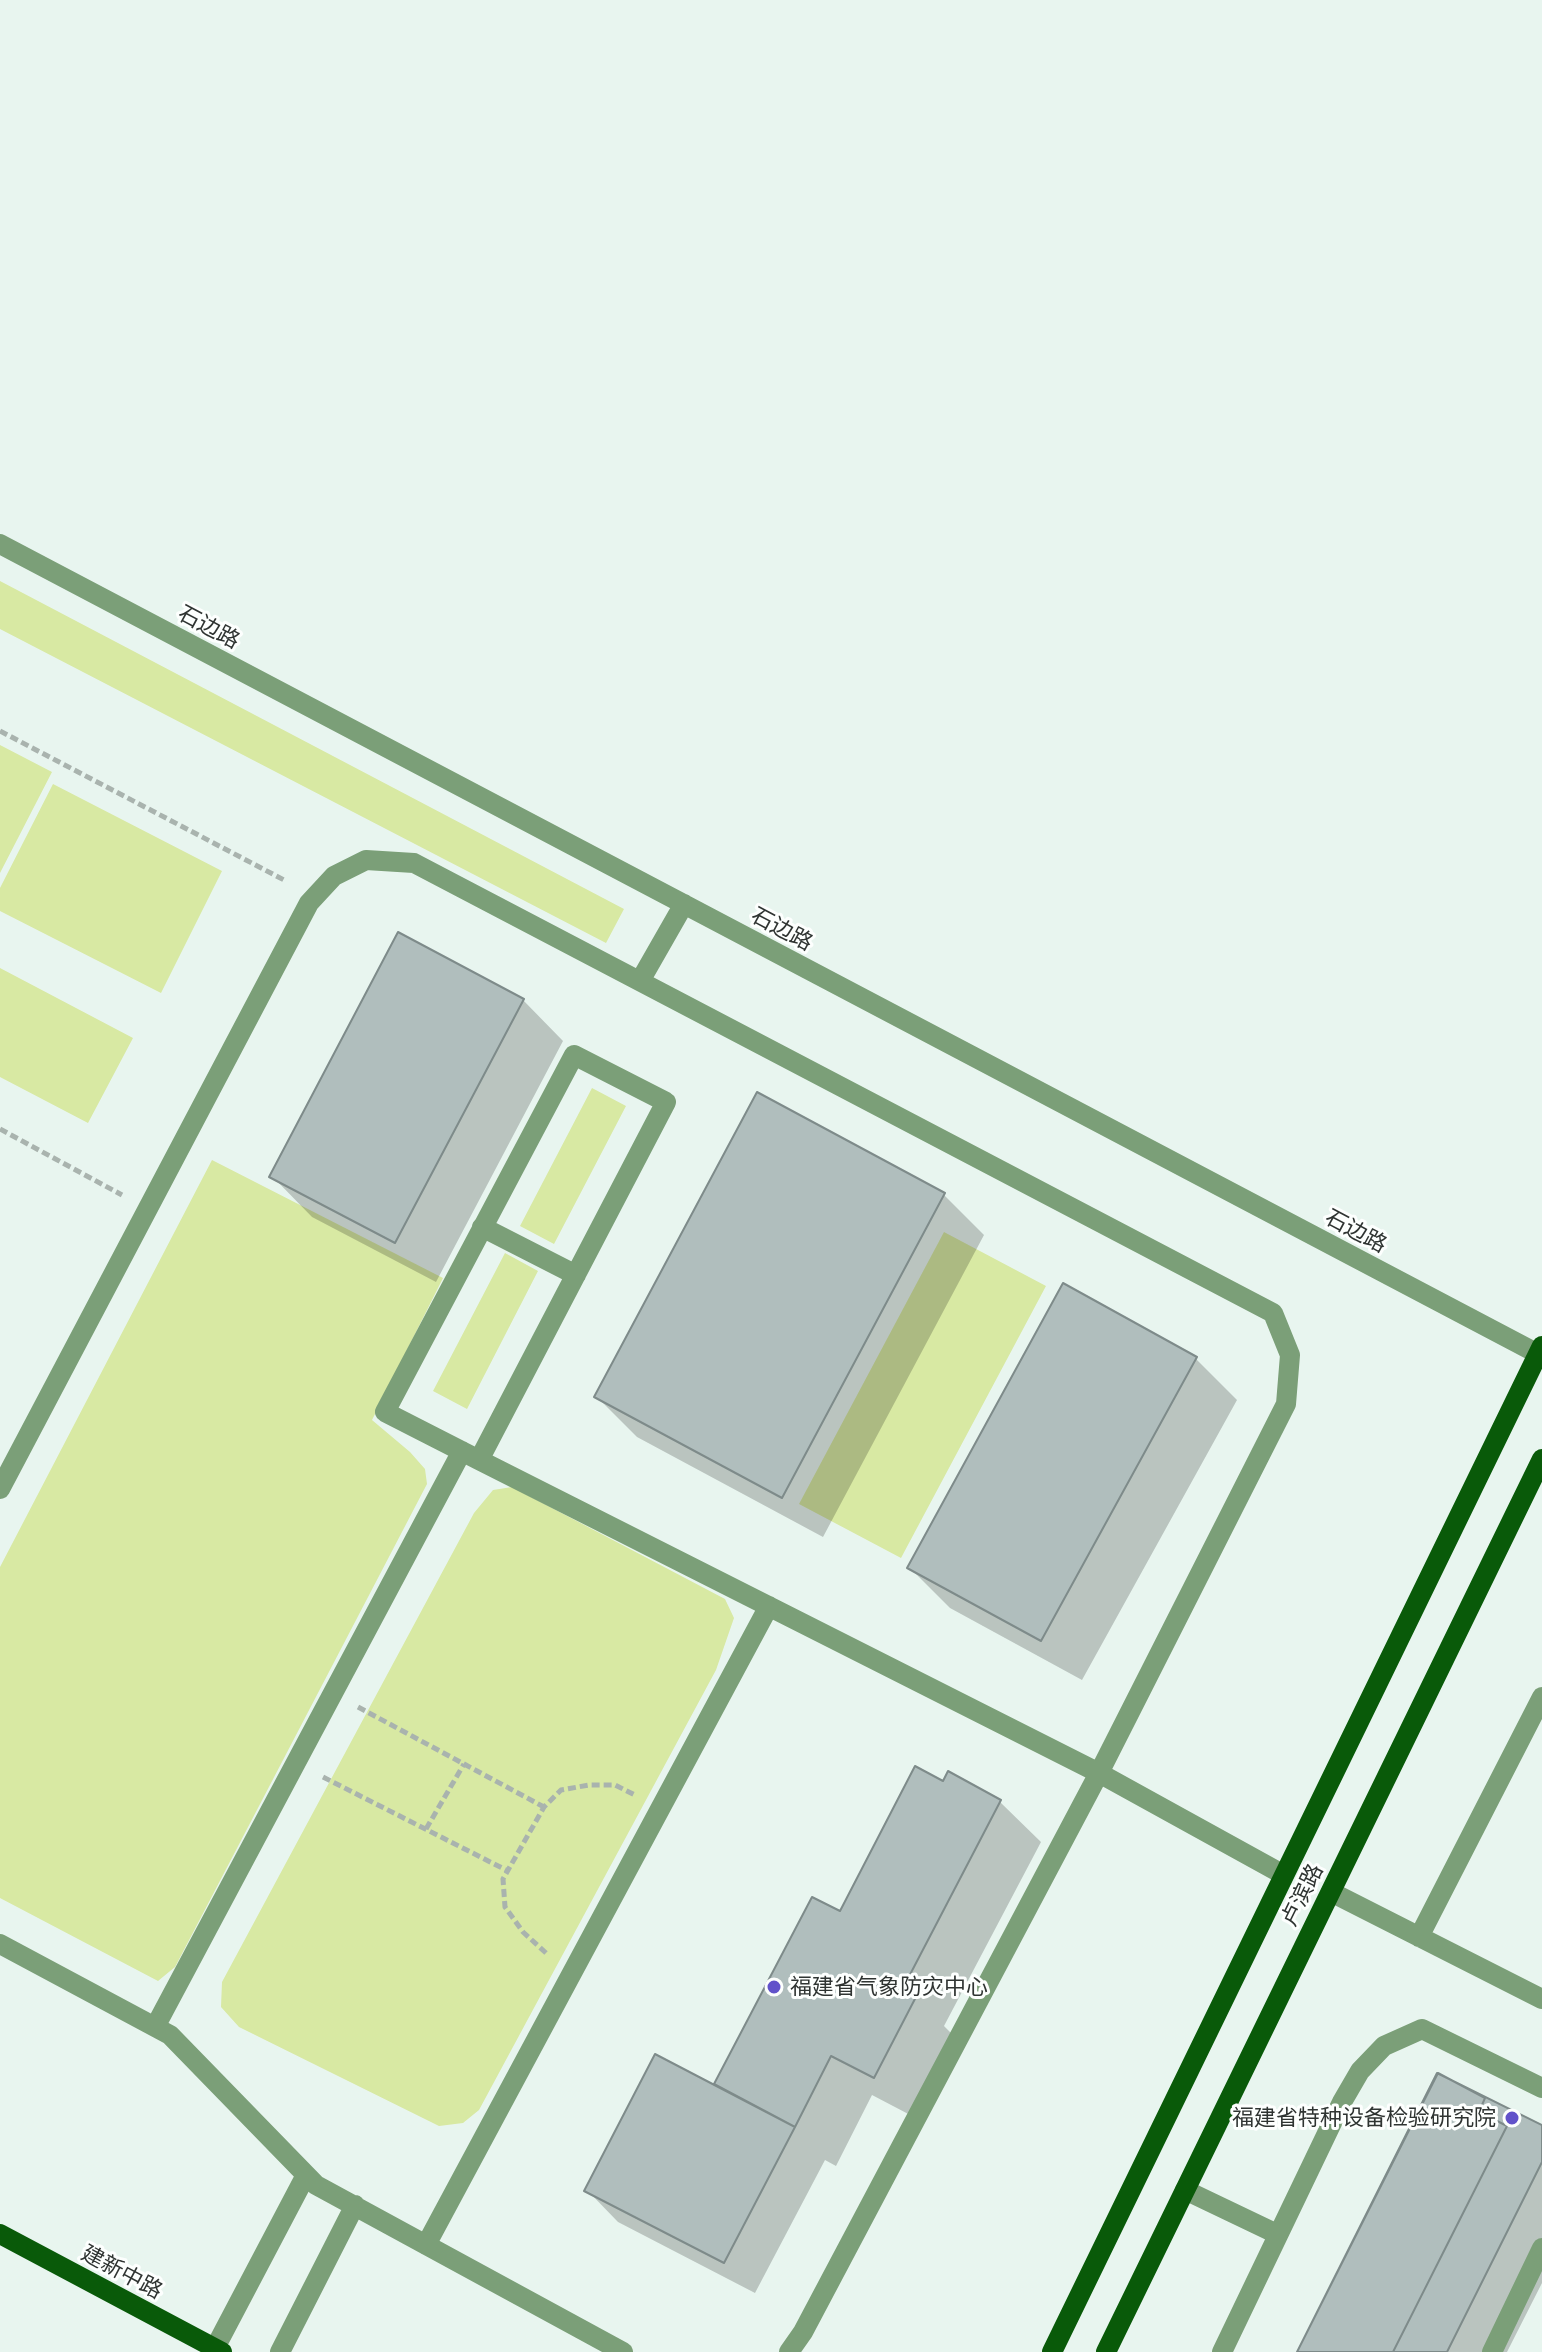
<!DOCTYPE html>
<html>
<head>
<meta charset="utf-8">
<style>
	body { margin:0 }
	canvas { display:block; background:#e8f5ef }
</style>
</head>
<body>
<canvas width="1542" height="2352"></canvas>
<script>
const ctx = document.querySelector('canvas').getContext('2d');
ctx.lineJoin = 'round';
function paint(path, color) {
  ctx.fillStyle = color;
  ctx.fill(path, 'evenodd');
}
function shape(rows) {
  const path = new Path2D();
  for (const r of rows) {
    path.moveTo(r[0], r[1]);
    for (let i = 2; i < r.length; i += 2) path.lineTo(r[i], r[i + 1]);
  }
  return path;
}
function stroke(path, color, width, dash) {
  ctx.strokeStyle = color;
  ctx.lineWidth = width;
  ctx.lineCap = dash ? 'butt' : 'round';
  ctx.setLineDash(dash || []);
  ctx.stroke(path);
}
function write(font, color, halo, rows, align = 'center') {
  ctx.font = font + ' Ubuntu,"Noto Sans SC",sans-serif';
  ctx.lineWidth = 6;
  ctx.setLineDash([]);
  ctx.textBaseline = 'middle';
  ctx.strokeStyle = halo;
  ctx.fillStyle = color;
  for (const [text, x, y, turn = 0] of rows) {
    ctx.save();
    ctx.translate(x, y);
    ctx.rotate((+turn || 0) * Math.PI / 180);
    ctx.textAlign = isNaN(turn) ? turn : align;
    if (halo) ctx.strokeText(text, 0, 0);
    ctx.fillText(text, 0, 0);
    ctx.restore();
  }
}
const green = shape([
	[0,581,624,909,606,943,0,629],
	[0,745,52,772,0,873],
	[53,784,222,871,161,993,0,911,0,888],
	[0,968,133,1038,88,1123,0,1077],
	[592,1088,626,1106,554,1244,520,1226],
	[212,1160,443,1278,372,1420,410,1452,425,1469,427,1484,175,1967,158,1981,0,1898,0,1567],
	[944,1232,1046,1286,901,1558,799,1504],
	[505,1253,538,1271,467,1409,433,1391],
	[512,1487,725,1599,734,1618,716,1670,479,2110,463,2123,439,2126,239,2027,221,2007,222,1982,474,1513,493,1490]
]);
const shadow = shape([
	[523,1000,563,1041,436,1282,312,1217,272,1176],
	[944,1195,984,1235,823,1537,637,1437,596,1396],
	[1064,1286,1196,1359,1237,1400,1082,1680,950,1608,909,1567],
	[943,1784,1000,1802,1041,1842,944,2026,956,2038,914,2117,872,2095,836,2166,825,2160,755,2293,618,2222,587,2190,723,2090,717,2084,841,1913],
	[1542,2128,1542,2283,1507,2352,1299,2352]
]);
const building = shape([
	[398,932,524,999,395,1243,269,1177,398,932],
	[757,1092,945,1193,782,1498,594,1397,757,1092],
	[1063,1283,1197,1357,1041,1641,907,1568,1063,1283],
	[915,1766,943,1781,948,1771,1001,1800,903,1988,917,1995,874,2078,831,2056,795,2127,714,2084,812,1897,840,1911,915,1766],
	[655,2054,795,2127,724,2263,584,2191,655,2054],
	[1437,2073,1542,2125,1542,2162,1447,2352,1393,2352,1507,2126,1479,2112,1485,2098,1438,2073,1297,2352,1437,2073],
	[1438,2073,1485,2098,1479,2112,1507,2126,1393,2352,1297,2352,1438,2073]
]);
const path = shape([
	[0,731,286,881],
	[0,1129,122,1195],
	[358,1707,544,1807],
	[323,1777,508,1871],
	[426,1829,464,1764],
	[546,1953,523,1932,505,1907,503,1879,544,1807,561,1790,589,1785,615,1785,635,1795]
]);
const minor = shape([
	[0,544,1542,1356],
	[640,981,684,904],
	[482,1227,576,1275],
	[479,1460,666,1102,574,1055,385,1412,479,1460,1099,1773,1284,1875],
	[0,1489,309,903,334,876,366,860,414,863,1273,1313,1290,1355,1286,1404,1099,1773,803,2332,789,2352],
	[1331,1892,1542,1999],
	[1419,1937,1542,1697],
	[0,1944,170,2035,316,2185,623,2352],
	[155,2027,462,1451],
	[1185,2190,1277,2234],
	[426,2245,769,1606],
	[215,2348,306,2175],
	[280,2352,355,2205],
	[1222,2352,1342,2102,1360,2071,1384,2046,1422,2029,1542,2088],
	[1492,2352,1542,2248]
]);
const major = shape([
	[0,2234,222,2352],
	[1052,2352,1542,1346],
	[1106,2352,1542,1459]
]);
const markers = [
	[774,1987,8,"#6152ca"],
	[1512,2118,8,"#6152ca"]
];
const streetNames = [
	["石边路",209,627,28],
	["石边路",782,929,28],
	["石边路",1356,1231,28],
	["卢滨路",1302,1895,-64],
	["建新中路",122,2272,28]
];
const poiNames = [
	["福建省气象防灾中心",790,1987],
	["福建省特种设备检验研究院",1496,2118,"right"]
];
paint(green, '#d8e9a3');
paint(shadow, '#0003');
paint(building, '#b0bebd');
stroke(building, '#7e8b8a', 2);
stroke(path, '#a9b3ae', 5, [8, 4]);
stroke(minor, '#7b9f78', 20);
stroke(major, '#095a09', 20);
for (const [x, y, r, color] of markers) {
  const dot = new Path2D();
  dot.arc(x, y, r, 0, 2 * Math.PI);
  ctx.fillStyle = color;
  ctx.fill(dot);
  stroke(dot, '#fdfffe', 3);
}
write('22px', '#2f3432', '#fdfffe', streetNames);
write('22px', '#2f3432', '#fdfffe', poiNames, 'left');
</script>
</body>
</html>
